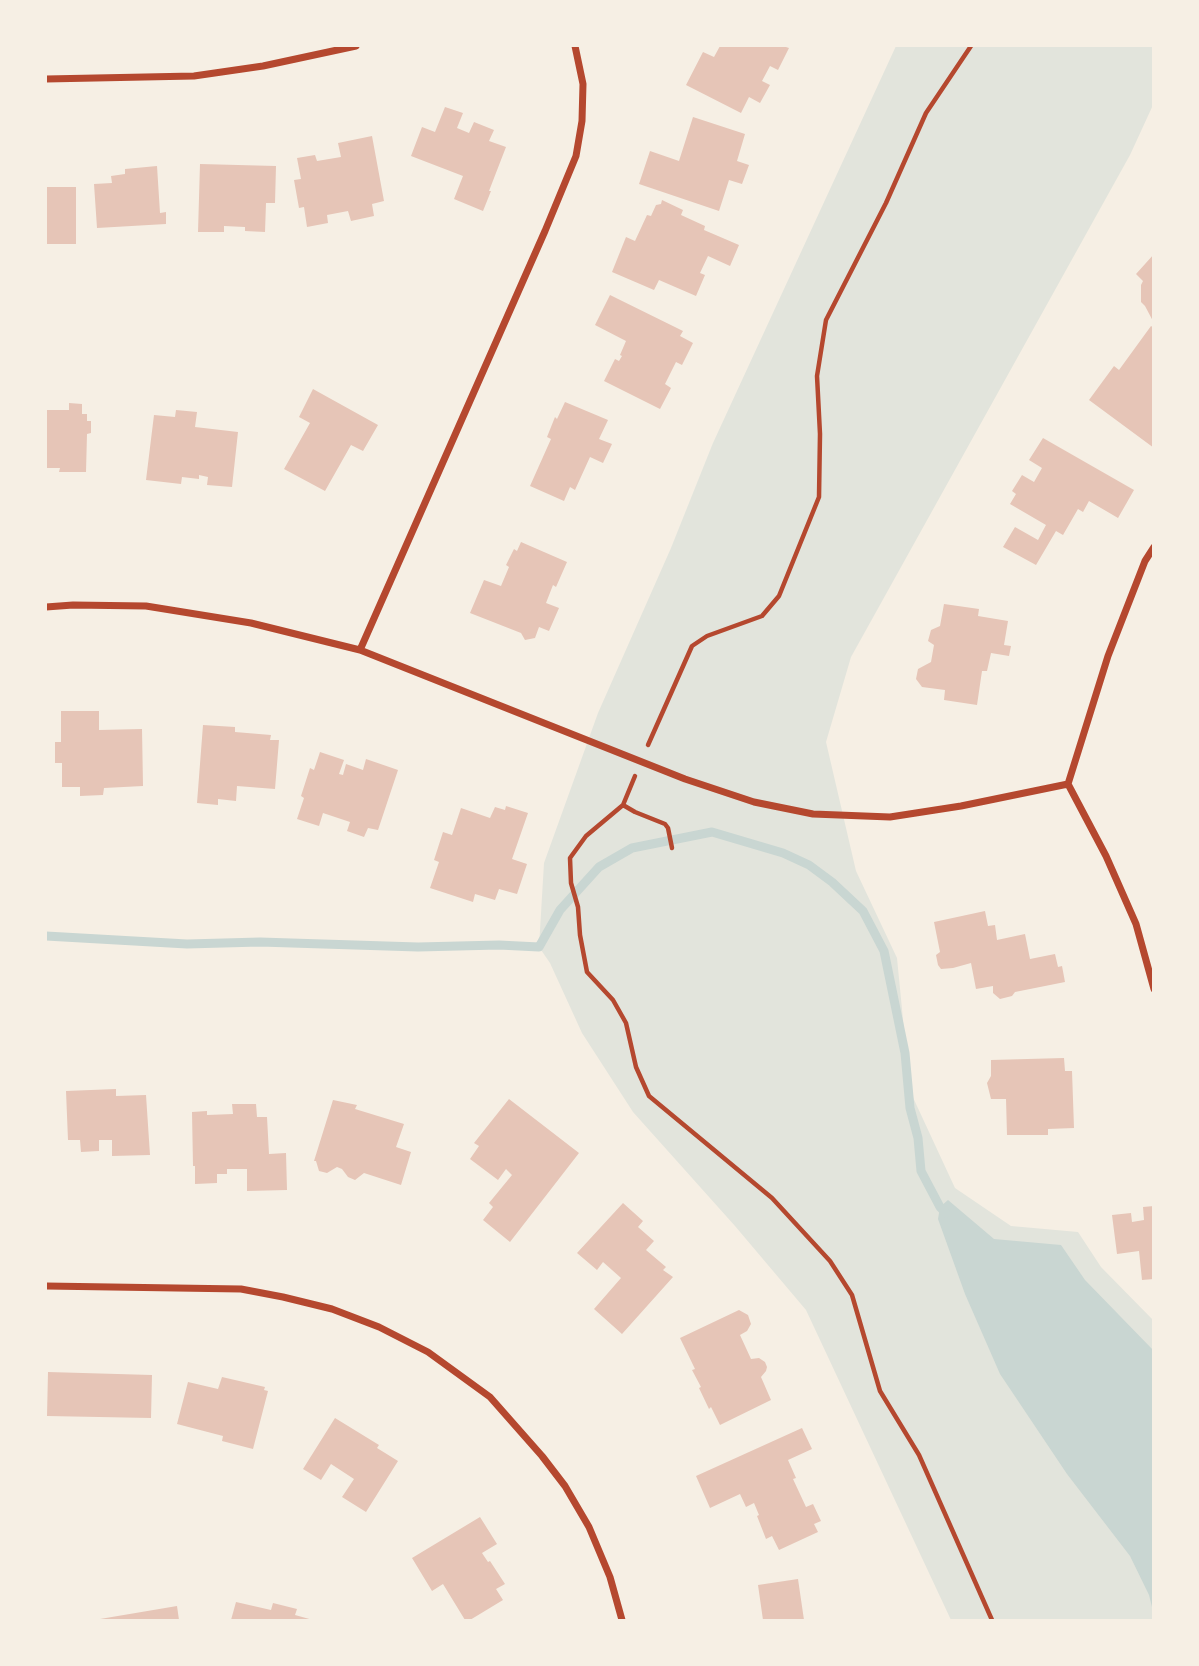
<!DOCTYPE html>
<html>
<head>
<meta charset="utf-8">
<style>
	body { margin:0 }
	#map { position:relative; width:1199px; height:1666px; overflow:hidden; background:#f6efe4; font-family:Ubuntu,sans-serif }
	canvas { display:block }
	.frame { position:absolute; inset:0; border:47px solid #f6efe4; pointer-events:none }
</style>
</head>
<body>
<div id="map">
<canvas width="1199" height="1666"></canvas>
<div class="frame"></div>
</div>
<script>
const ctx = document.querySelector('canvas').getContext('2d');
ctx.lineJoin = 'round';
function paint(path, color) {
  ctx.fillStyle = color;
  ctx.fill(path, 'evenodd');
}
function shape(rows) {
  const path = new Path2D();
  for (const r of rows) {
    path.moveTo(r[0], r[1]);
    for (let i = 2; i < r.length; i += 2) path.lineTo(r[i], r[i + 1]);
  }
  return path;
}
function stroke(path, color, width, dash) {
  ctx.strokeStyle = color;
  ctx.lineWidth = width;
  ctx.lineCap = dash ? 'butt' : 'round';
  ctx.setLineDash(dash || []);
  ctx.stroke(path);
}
const green = shape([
	[896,46,1153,46,1153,105,1130,155,851,657,826,742,856,871,897,958,910,1091,955,1188,1011,1226,1078,1232,1101,1267,1153,1320,1153,1620,951,1620,806,1310,735,1226,633,1112,582,1033,550,963,539,947,544,863,598,713,671,548,713,443]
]);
const water = shape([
	[948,1200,994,1239,1061,1245,1085,1280,1153,1350,1153,1611,1149,1595,1130,1556,1067,1474,1000,1374,965,1294,938,1219,940,1207]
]);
const stream = shape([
	[46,936,187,944,260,942,418,947,499,945,539,947,560,910,599,867,632,848,712,832,783,853,809,865,832,882,863,911,884,951,905,1053,910,1108,918,1138,921,1171,940,1207,946,1213]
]);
const building = shape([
	[720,46,783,46,789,48,778,70,770,66,762,81,770,85,760,103,749,97,741,113,686,85,703,52,714,57],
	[445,107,463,113,457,128,469,133,474,122,494,130,489,141,506,147,489,191,491,191,483,211,454,199,463,176,411,156,422,127,435,132],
	[693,117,745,134,737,161,749,165,742,184,729,180,719,211,639,184,650,151,679,161],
	[372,136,384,201,372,204,374,216,351,221,348,211,327,215,328,223,307,227,304,207,299,208,294,180,301,179,297,158,315,155,317,161,341,157,338,143],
	[200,164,276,166,275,203,266,203,265,232,245,231,245,227,224,226,224,232,198,232],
	[157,166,160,213,166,212,166,224,97,228,94,184,112,183,111,176,125,174,125,169],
	[46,187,76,187,76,244,46,244],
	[662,200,683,210,681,215,705,226,704,230,739,245,730,266,708,256,700,273,705,275,696,296,659,280,654,290,612,272,626,237,635,241,647,215,651,216,656,205,661,204],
	[1154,254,1154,323,1145,306,1141,302,1141,285,1143,281,1136,274],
	[610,295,683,331,680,336,693,343,682,365,676,362,665,384,671,388,660,409,604,381,615,359,619,361,622,356,620,355,626,341,595,325],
	[1151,326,1154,328,1154,448,1089,400,1114,366,1119,370],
	[313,389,378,425,363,451,351,445,325,491,284,469,310,423,299,417],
	[565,402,608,420,599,439,612,444,603,463,590,457,575,490,570,487,564,501,530,486,551,439,547,437,555,417,557,419],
	[69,403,82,404,82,414,87,414,87,421,91,421,91,433,87,434,86,472,59,472,60,468,46,468,46,410,69,410],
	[176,410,197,412,195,427,238,432,232,487,207,485,208,477,199,475,199,479,182,477,181,484,146,480,154,415,175,417],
	[1043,438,1134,490,1118,518,1089,501,1083,512,1078,509,1063,535,1056,531,1036,565,1003,547,1015,527,1038,540,1046,525,1010,504,1016,494,1012,491,1022,475,1034,482,1042,468,1029,460],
	[521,542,567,562,556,587,553,585,546,603,559,608,549,631,539,627,535,638,525,640,521,633,470,613,484,580,501,586,509,567,506,565,514,549,517,551],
	[944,604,979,609,978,616,1008,621,1004,645,1011,646,1009,656,991,653,987,671,982,671,977,705,944,700,945,690,922,687,916,679,918,669,931,662,934,645,928,641,931,630,940,626],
	[61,711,99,711,99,730,142,729,143,786,104,788,103,795,80,796,80,787,62,787,62,763,55,763,55,742,61,742],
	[203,725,235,727,235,732,271,735,270,740,279,740,275,789,237,786,236,801,218,799,218,805,197,803],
	[320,752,344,760,339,774,343,775,346,764,363,770,366,759,398,770,378,830,368,828,364,837,347,831,350,822,323,813,319,826,297,819,304,798,301,796,310,768,314,770],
	[506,806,528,813,512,859,527,864,517,894,499,889,495,900,475,894,473,902,430,888,439,862,434,860,443,832,452,835,461,808,490,818,495,807,505,810],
	[985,911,988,926,995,925,997,940,1025,934,1030,959,1055,954,1058,967,1062,966,1065,982,1015,992,1012,996,1000,999,993,993,993,986,976,989,971,963,953,968,941,969,938,965,936,955,940,952,934,922],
	[1064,1058,1065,1071,1072,1071,1074,1128,1048,1129,1048,1135,1007,1135,1006,1099,991,1099,987,1083,991,1076,991,1060],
	[116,1089,116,1096,146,1095,150,1155,112,1156,112,1140,99,1140,99,1151,81,1152,80,1140,68,1140,66,1091],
	[509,1099,579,1153,510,1242,483,1220,493,1207,489,1203,512,1175,506,1169,498,1180,470,1159,479,1146,474,1143],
	[333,1100,357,1105,355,1109,404,1124,396,1147,411,1152,401,1185,364,1173,355,1180,348,1177,342,1169,337,1167,327,1173,319,1171,316,1161,314,1161],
	[232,1104,256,1104,257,1117,267,1117,269,1154,286,1153,287,1190,247,1191,247,1169,227,1169,227,1174,217,1174,217,1183,195,1184,195,1166,193,1166,192,1112,207,1111,207,1115,233,1114],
	[623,1203,643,1221,638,1227,654,1241,646,1250,666,1267,663,1270,673,1277,622,1334,594,1309,621,1278,603,1262,597,1270,577,1253],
	[1154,1206,1154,1279,1142,1280,1139,1251,1117,1254,1112,1215,1131,1213,1132,1222,1144,1220,1143,1207],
	[739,1310,748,1315,751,1324,747,1331,740,1335,751,1359,759,1358,765,1362,767,1367,766,1371,761,1377,771,1400,720,1425,711,1407,709,1409,699,1388,701,1387,692,1370,695,1369,680,1338],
	[48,1372,152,1375,151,1418,47,1416],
	[222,1377,265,1387,264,1390,268,1391,253,1449,222,1441,223,1436,177,1424,188,1382,218,1389],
	[335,1418,379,1445,377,1448,398,1461,366,1512,342,1497,354,1479,331,1464,321,1480,303,1469],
	[802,1428,812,1449,788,1460,796,1478,793,1479,806,1507,813,1504,821,1521,814,1524,818,1532,779,1550,772,1536,766,1539,757,1516,759,1515,754,1503,746,1507,740,1494,710,1508,696,1476],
	[480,1517,497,1544,482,1553,488,1562,490,1561,505,1584,496,1589,503,1600,470,1620,465,1620,443,1584,432,1591,412,1558],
	[798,1579,804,1620,763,1620,758,1585],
	[236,1602,271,1610,273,1603,297,1609,295,1615,313,1620,231,1620],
	[177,1606,179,1620,100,1620,100,1619]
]);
const path = shape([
	[648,745,692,646,707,636,762,616,779,596,819,497,820,434,817,376,826,320,886,203,926,113,971,46],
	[635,776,623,805,586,836,570,858,571,883,578,907,580,935,587,972,613,1000,626,1023,636,1067,649,1096,772,1198,830,1261,852,1295,880,1391,919,1455,992,1620],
	[623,805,635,812,665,824,668,828,672,848]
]);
const minor = shape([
	[46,79,194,76,263,66,356,46],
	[46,607,73,605,146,606,251,623,360,650,685,779,754,802,813,814,890,817,961,806,1068,784],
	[360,650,545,231,576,156,582,121,583,84,575,46],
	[1068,784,1108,656,1145,561,1154,547],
	[1068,784,1106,856,1136,924,1154,989],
	[46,1286,241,1289,283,1297,332,1309,379,1327,428,1352,490,1397,542,1456,565,1486,589,1527,610,1577,622,1620]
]);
paint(green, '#e2e4dc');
paint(water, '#c9d6d2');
stroke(stream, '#c9d6d2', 9);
paint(building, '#e6c5b7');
stroke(path, '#b5482f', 4.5);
stroke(minor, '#b5482f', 7);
</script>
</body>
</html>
